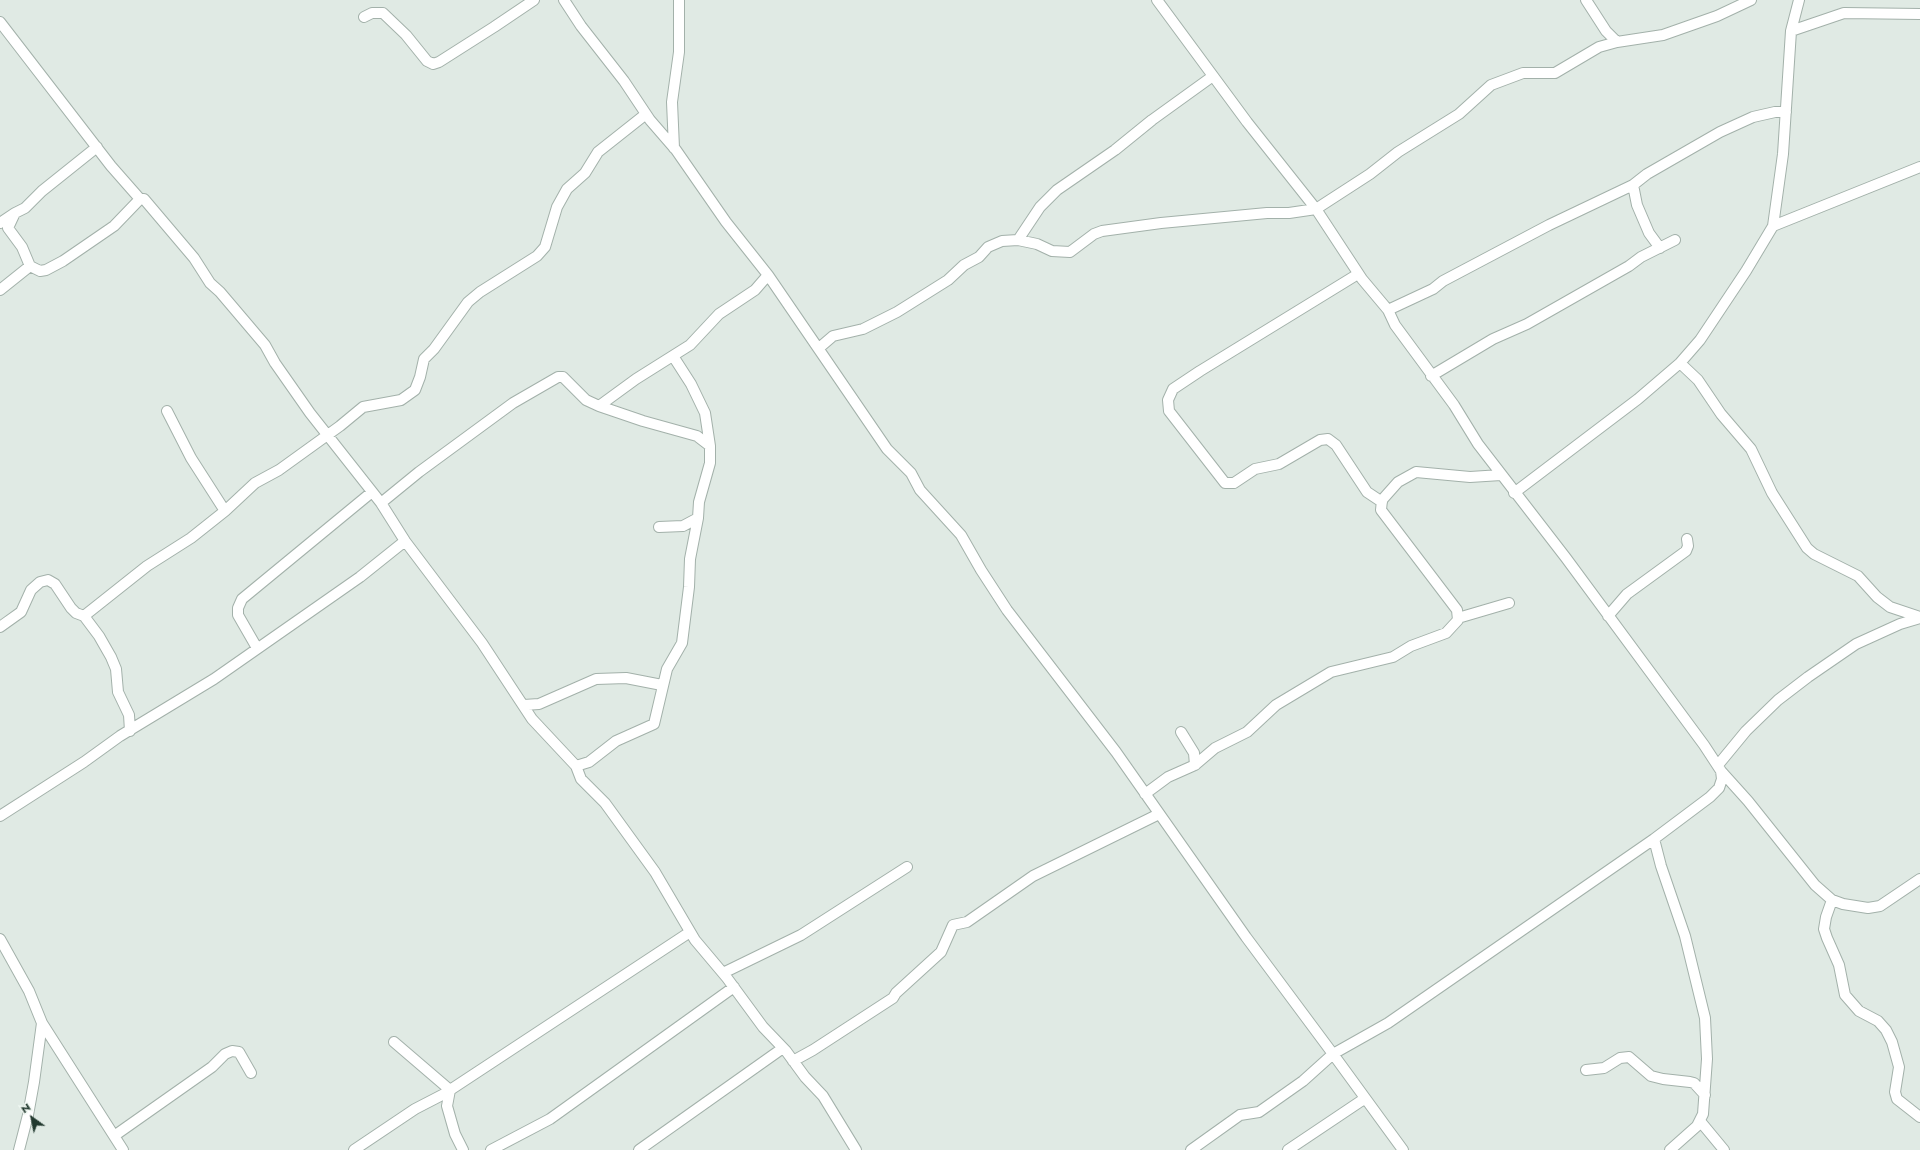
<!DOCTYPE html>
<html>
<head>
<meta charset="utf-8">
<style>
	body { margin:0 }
	#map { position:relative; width:1920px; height:1150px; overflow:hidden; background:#e0eae4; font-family:Jost,sans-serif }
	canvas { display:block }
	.north { position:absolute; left:12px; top:1098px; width:40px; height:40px; -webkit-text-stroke:3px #f0f7f2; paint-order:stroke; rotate:327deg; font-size:11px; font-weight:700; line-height:16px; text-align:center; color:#22392f }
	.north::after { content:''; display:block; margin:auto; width:14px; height:18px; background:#22392f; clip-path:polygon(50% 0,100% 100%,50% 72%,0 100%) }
</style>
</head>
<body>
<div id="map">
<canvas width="1920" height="1150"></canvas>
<div class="north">N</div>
</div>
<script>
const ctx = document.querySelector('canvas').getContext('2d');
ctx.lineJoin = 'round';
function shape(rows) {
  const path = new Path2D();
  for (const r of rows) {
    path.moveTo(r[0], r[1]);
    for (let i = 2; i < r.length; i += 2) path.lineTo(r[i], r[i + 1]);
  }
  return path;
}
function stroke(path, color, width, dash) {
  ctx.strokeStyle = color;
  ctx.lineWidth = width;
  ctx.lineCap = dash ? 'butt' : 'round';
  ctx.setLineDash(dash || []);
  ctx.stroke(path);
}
const street = shape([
	[564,0,581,26,624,81,650,120,676,150,726,222,768,275,887,449,911,473,920,490,961,535,981,570,1007,610,1116,752,1246,937,1333,1054,1303,1081,1259,1112,1240,1115,1191,1150],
	[1157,0,1247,122,1316,209,1362,279,1388,310,1395,325,1454,405,1478,444,1566,558,1704,745,1721,771,1722,779,1719,788,1710,797,1654,839,1388,1023,1333,1054,1403,1150],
	[1586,0,1606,31,1617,42],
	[364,17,372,13,383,13,406,35,427,61,433,64,439,62,494,27,534,0],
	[0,22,111,166,140,199,144,199,194,258,210,283,220,292,265,345,275,363,310,413,381,503,405,541,482,643,532,719,576,766,581,779,605,803,655,872,695,940,727,978,763,1027,786,1051,805,1077,823,1096,856,1150],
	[1791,31,1844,13,1920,14],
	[674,148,672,102,679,52,679,0],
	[1633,185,1637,205,1649,233,1660,248],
	[0,223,15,213],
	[1773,226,1920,167],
	[1018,240,1040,207,1057,190,1115,150,1152,120,1213,76],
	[30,266,22,247,8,228,15,213,25,208,42,191,97,147],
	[1358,274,1200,371,1173,389,1168,400,1169,411,1225,483,1234,483,1255,469,1279,464,1320,440,1328,439,1336,445,1367,492,1382,502],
	[0,290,30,266,40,271,46,270,63,261,114,226,140,199],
	[1388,310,1433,289,1443,281,1549,225,1633,185,1647,174,1720,132,1753,117,1775,112,1786,112],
	[819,348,833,336,863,329,897,312,948,280,964,265,979,257,988,247,1002,241,1018,240,1037,244,1052,251,1070,252,1094,234,1102,231,1161,223,1267,213,1289,213,1316,209,1370,174,1398,152,1459,114,1491,85,1523,73,1555,73,1599,47,1617,42,1663,35,1717,16,1751,0],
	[673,356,691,384,705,413,710,446],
	[1680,363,1698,380,1721,414,1751,449,1772,493,1807,548,1814,554,1858,576,1877,597,1890,607,1920,617],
	[1431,376,1493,339,1527,324,1629,266,1641,257,1675,240],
	[599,406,643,421,697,436,710,446,710,463,699,502,698,518,683,526,659,527],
	[167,411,191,458,225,511],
	[1514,493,1638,399,1680,363,1700,340,1746,271,1773,226,1783,154,1791,31,1799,0],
	[381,503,419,472,513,403,558,377,563,377,586,400,599,406,636,379,690,345,719,314,755,290,768,275],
	[84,616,147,566,191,538,225,511,255,483,279,470,340,426,363,407,401,400,415,390,420,377,424,359,434,349,468,302,480,292,537,256,545,247,557,207,567,189,585,173,598,152,646,114],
	[1608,616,1627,594,1686,551,1688,546,1687,539],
	[1458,618,1509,603],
	[0,627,21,612,31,590,40,582,48,580,55,584,71,608,76,613,84,616,99,636,111,657,116,669,118,692,129,715,130,731],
	[257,648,238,615,238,608,242,599,372,492],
	[524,705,539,704,596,679,626,678,662,685],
	[1195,765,1215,748,1247,732,1276,705,1331,672,1393,657,1411,646,1446,633,1458,620,1457,610,1381,510,1382,500,1398,482,1416,472,1470,477,1501,475],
	[1718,765,1746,731,1778,700,1808,677,1856,644,1900,624,1920,618],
	[576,766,589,762,616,741,654,724,667,669,682,643,689,587,690,559,698,518],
	[1721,771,1748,801,1815,885,1832,900,1843,904,1868,908,1880,906,1920,879],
	[1145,794,1168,777,1195,765,1194,753,1181,732],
	[0,816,84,762,120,736,214,679,360,577,405,541],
	[1654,839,1661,866,1685,936,1705,1018,1707,1059,1703,1114,1697,1126,1670,1150],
	[1832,900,1826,917,1824,929,1827,938,1839,965,1845,995,1859,1011,1878,1021,1886,1030,1892,1042,1899,1067,1895,1092,1897,1099,1920,1117],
	[0,939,29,991,42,1023,123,1150],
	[723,973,801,935,907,867],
	[394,1042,450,1090,447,1106,455,1134,463,1150],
	[793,1061,813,1050,893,998,896,993,941,952,953,925,967,922,1033,876,1159,814],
	[1586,1070,1604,1068,1620,1058,1629,1057,1651,1076,1663,1079,1690,1082,1694,1083,1705,1095],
	[1700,1121,1724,1150],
	[114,1136,212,1067,225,1054,232,1051,239,1052,251,1073],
	[19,1150,28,1115,34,1082,42,1023],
	[354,1150,415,1109,444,1094,690,932],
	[491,1150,550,1119,734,987],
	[639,1150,783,1048],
	[1288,1150,1364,1099]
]);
stroke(street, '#a3b1aa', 12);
stroke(street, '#fff', 10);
</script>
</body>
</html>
